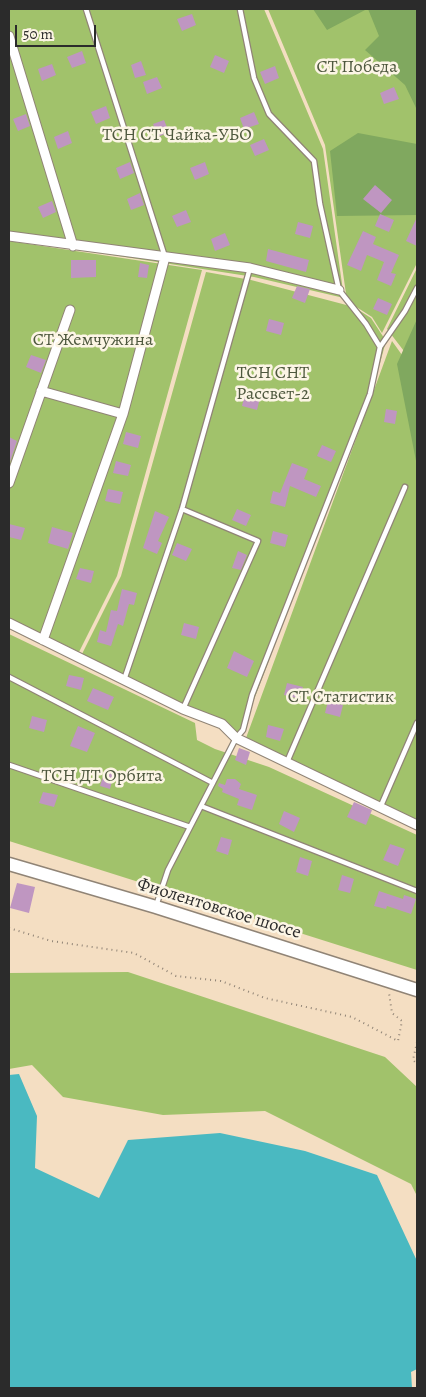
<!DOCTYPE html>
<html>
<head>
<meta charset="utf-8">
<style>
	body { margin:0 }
	#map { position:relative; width:426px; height:1397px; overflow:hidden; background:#f4dec2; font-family:Alegreya,serif }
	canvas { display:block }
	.frame { position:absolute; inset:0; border:10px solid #2b2b2b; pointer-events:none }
	.scale { position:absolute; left:15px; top:25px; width:81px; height:22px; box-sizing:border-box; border:2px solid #2b2b2b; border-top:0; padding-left:6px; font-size:15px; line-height:18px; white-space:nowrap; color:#2b2b2b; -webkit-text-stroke:4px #fcf5e5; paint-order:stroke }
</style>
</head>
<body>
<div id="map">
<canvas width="426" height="1397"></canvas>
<div class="frame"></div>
<div class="scale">50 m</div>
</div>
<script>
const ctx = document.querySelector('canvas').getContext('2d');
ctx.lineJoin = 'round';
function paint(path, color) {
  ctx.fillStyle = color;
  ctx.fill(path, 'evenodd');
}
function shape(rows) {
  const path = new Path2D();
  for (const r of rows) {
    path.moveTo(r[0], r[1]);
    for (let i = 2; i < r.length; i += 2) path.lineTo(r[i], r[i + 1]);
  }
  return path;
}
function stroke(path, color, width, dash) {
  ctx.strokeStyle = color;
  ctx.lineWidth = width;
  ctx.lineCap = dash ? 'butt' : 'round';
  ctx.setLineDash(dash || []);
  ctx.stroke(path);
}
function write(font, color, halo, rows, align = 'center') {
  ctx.font = font + ' Alegreya,serif';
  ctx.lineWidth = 5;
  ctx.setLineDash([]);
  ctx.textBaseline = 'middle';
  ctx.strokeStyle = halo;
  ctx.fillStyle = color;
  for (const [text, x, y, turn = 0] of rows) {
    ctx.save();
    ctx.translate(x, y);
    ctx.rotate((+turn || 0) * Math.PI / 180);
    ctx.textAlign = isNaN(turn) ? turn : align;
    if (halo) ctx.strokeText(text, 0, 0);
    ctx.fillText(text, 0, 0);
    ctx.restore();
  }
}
const green = shape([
	[9,9,264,9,323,149,344,298,254,277,9,239],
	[268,9,397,9,417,33,417,263,382,333,372,317,347,301,325,145],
	[9,241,202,270,117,576,79,652,9,618],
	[417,268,417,368,387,329],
	[206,272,251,280,354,307,371,318,386,341,374,385,242,731,237,737,81,656,121,576],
	[392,341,417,376,417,820,246,738],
	[9,634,195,723,197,740,215,749,269,767,417,835,417,970,9,841],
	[128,972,385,1057,417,1087,417,1196,411,1184,265,1111,163,1115,63,1097,32,1065,9,1069,9,973]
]);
const forest = shape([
	[313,9,367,9,327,30],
	[368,9,417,9,417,110,405,85,365,50,379,36],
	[358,133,417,144,417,215,337,216,330,151],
	[417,319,417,466,397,364]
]);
const water = shape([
	[19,1074,37,1116,35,1168,99,1198,128,1140,220,1133,305,1151,377,1175,417,1261,417,1369,411,1372,412,1388,9,1388,9,1075]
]);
const building = shape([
	[192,14,196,25,182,31,177,19],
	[82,51,86,63,72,68,67,57],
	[215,55,229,61,224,73,210,67],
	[141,61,146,75,135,78,131,65],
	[52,64,56,75,42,81,38,69],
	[275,66,279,78,265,84,260,72],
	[157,77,162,88,147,94,143,82],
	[394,87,399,99,384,104,380,93],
	[106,106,110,118,96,124,91,112],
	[254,112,259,124,244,129,240,118],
	[26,114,30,126,18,131,13,119],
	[164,120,169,132,158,137,153,124],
	[68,131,72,143,58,149,54,137],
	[264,139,269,150,255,156,250,145],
	[130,162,134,173,120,179,116,168],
	[205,162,209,174,195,180,190,168],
	[375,185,392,200,381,213,363,199],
	[140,193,144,205,131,210,127,199],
	[52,201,56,212,43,218,38,207],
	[186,210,191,222,177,227,172,216],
	[380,214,394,220,389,232,375,226],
	[417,217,417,246,406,241],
	[298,222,313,226,310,238,295,234],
	[363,231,376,237,373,244,399,255,391,273,396,274,391,286,377,280,384,262,367,255,361,271,347,265],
	[225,233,230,245,215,251,211,239],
	[268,249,309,260,306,272,266,261],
	[71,260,96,260,96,277,71,278],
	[140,263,149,265,147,278,138,277],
	[297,286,310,289,305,303,292,298],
	[378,298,392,304,387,315,373,309],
	[269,319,284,323,281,335,266,331],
	[31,355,46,360,41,373,26,367],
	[245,394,260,398,257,410,242,406],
	[386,409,397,411,395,424,384,422],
	[126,432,141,436,138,448,123,444],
	[9,437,17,441,9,465],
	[322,445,336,451,331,462,317,456],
	[116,461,131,465,128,476,113,473],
	[292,463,308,469,304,479,321,486,316,497,290,486,285,507,270,503,273,491,280,493],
	[108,489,123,492,120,504,105,501],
	[237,509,251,515,246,526,232,520],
	[155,511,169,517,158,541,162,543,157,554,143,548],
	[9,524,25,528,21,540,9,537],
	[52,527,73,533,68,549,48,543],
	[273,531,288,535,285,547,270,543],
	[177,543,192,549,186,561,172,555],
	[238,551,247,555,241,570,232,568],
	[80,568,94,571,91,583,76,579],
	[122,589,137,593,134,605,129,604,123,626,118,624,111,646,97,642,100,630,106,632,111,610,117,611],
	[184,623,199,627,196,639,181,635],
	[234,651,254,661,247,677,227,668],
	[69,675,84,678,81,690,66,686],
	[287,683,303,687,299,699,284,695],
	[93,688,114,697,108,710,87,701],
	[328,701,343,705,340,717,325,713],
	[32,716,47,720,44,732,29,728],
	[268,725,284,729,280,741,266,737],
	[78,726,95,733,87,752,70,746],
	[239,748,250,752,246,765,235,760],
	[105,770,114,773,110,789,100,786],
	[227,779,235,779,241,784,239,789,257,795,252,810,237,805,239,799,222,792,223,789,218,786,219,783,225,785],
	[43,792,58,795,54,807,39,803],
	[354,802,372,810,366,825,347,817],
	[284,811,300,818,294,832,279,824],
	[221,837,232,840,228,855,216,851],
	[390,844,405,849,398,866,383,860],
	[300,857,312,861,308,876,296,872],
	[342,875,354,879,350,893,338,890],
	[17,883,35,887,29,913,10,908],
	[379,891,403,899,404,895,416,899,411,914,387,906,386,909,374,906]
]);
const path = shape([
	[9,928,51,941,134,953,176,976,221,981,265,998,352,1017,398,1041,402,1021,392,1013,389,993],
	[417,1042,413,1060,417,1064]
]);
const service = shape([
	[86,9,165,257],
	[380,347,405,311,417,288],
	[182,509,258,541,183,709],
	[9,677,213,783],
	[124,680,182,509,250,268],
	[287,762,405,487],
	[9,765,190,827],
	[201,806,417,891],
	[380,808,417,723],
	[156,906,168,870,236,738,243,730,252,695,370,394,380,347,366,324,339,290,320,204,314,161,269,114,254,78,240,9]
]);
const minor = shape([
	[9,36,73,246],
	[9,236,250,268,339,290],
	[41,391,123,414],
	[9,483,70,310],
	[9,623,183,709,222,724,236,738,417,825],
	[43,640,123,414,165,257]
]);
const secondary = shape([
	[9,864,156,907,417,990]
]);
const parkNames = [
	["СТ Победа",357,68],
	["ТСН СТ Чайка-УБО",177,136],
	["СТ Жемчужина",93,341],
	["ТСН СНТ",273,374],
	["Рассвет-2",273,395],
	["СТ Статистик",341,698],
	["ТСН ДТ Орбита",102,777]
];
const streetNames = [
	["Фиолентовское шоссе",219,909,17]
];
paint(green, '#a1c26b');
paint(forest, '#80a85f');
paint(water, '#4ab9c1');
paint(building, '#bf96c1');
stroke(service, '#908476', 7);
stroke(minor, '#908476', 11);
stroke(secondary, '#908476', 15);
stroke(path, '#908476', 2, [1, 4]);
stroke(service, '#fff', 4.5);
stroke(minor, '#fff', 9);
stroke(secondary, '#fff', 12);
write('18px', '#4e583e', '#fcf5e5', parkNames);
write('18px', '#2b2b2b', '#fcf5e5', streetNames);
</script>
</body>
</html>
